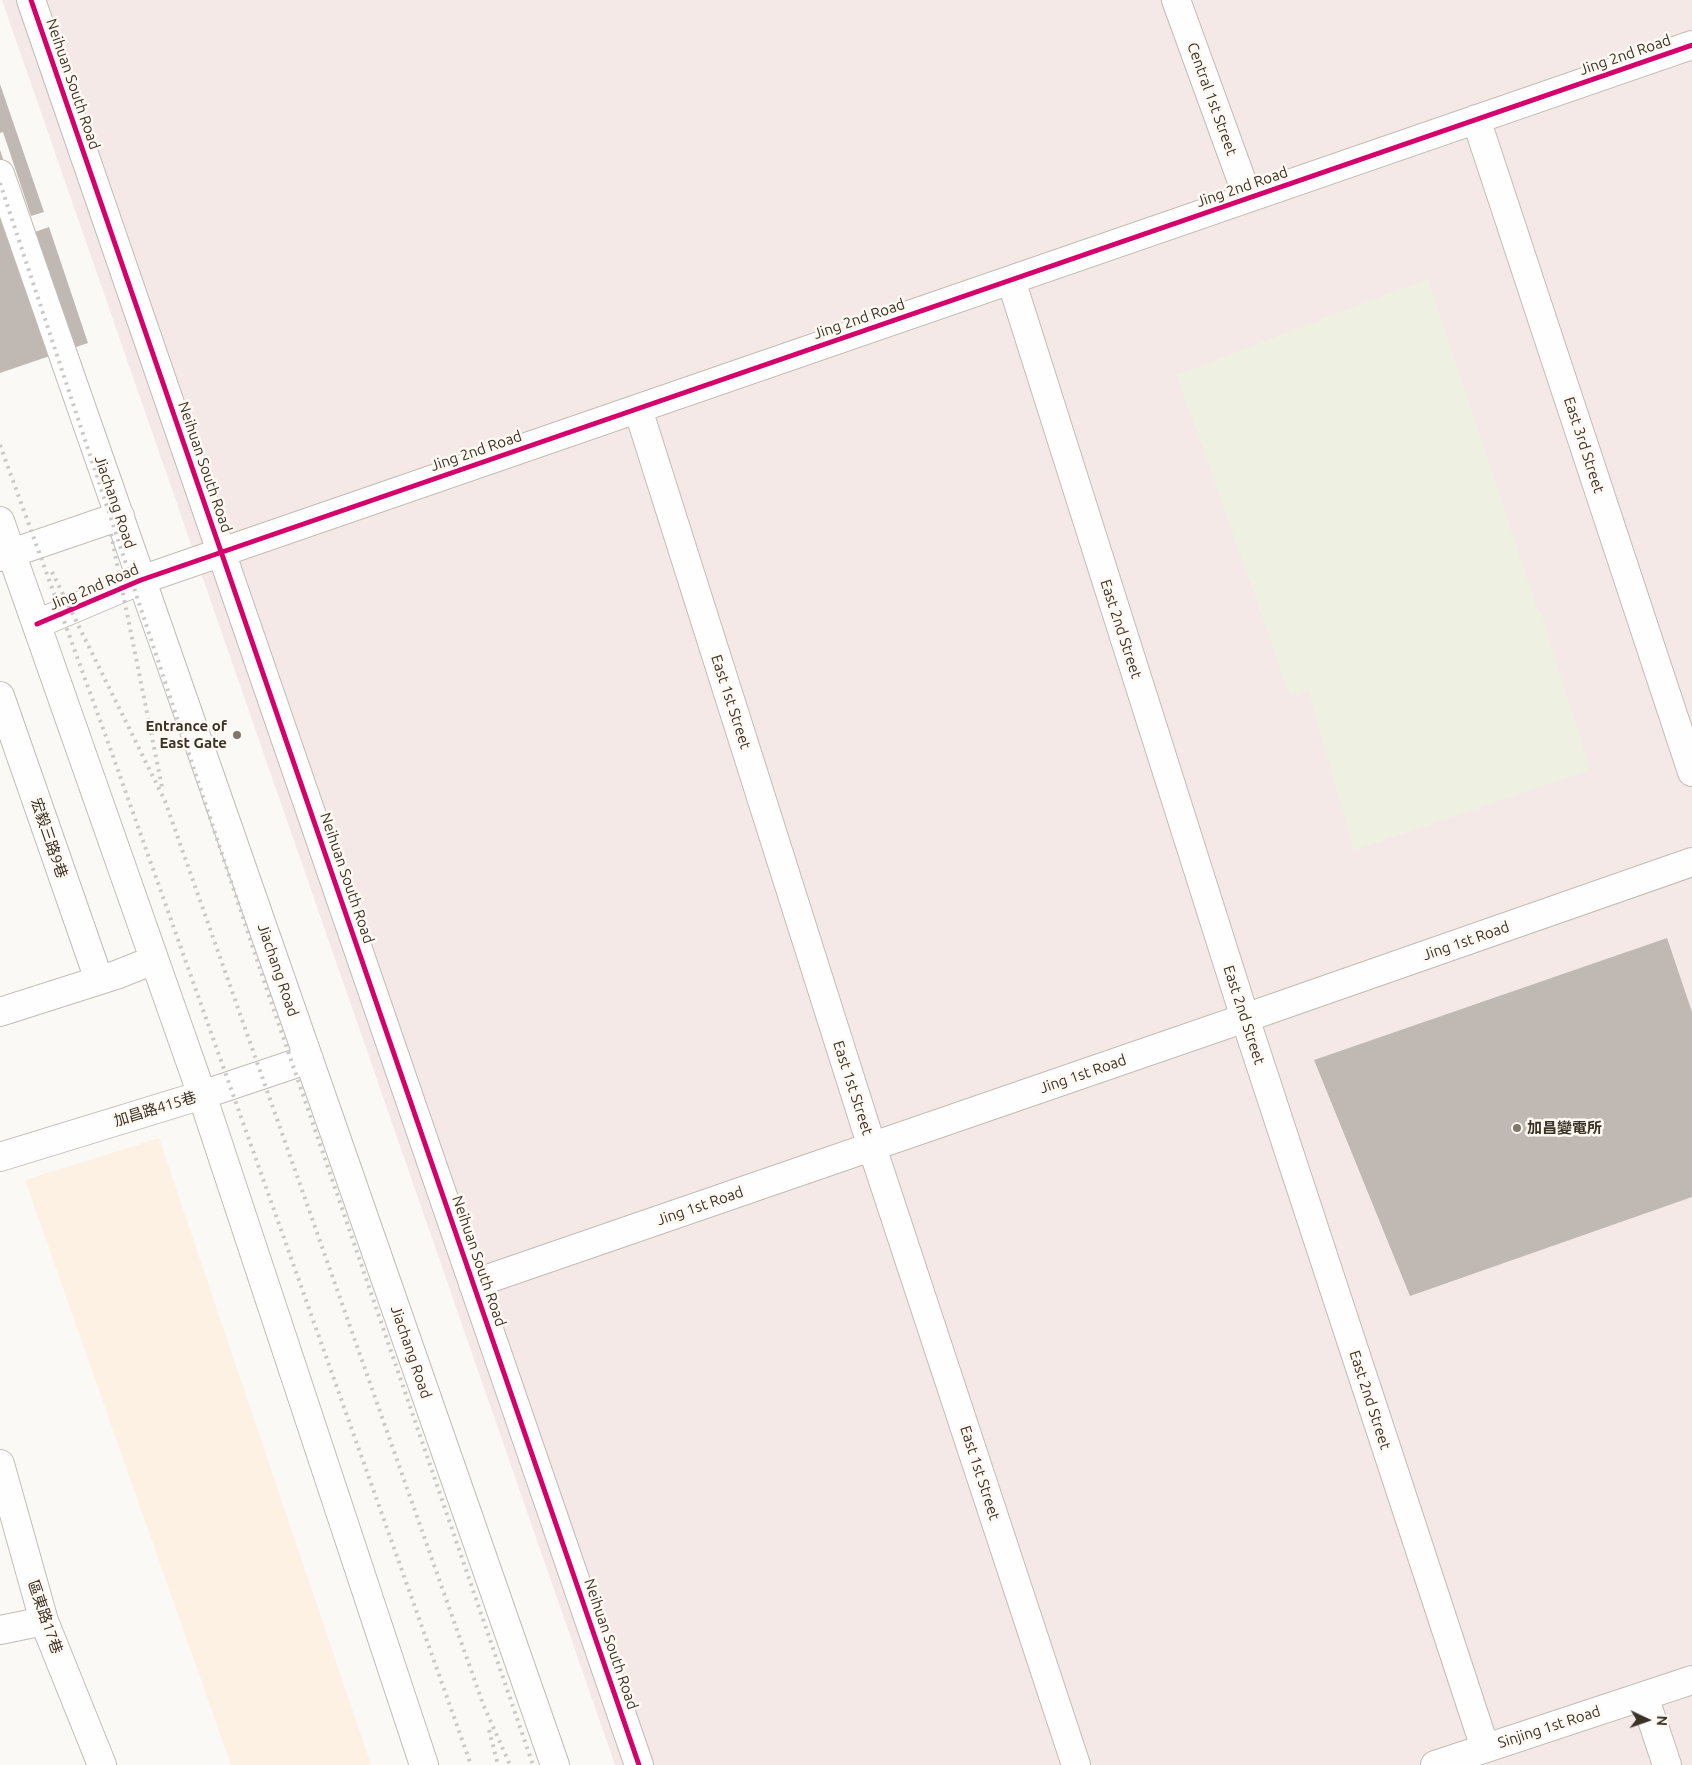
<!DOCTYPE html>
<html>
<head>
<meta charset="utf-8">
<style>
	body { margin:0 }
	#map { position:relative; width:1692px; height:1765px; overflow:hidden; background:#fbf9f6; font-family:Ubuntu,sans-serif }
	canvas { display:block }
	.north { position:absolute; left:1622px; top:1695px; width:50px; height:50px; -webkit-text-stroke:4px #fef9f3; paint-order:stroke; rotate:93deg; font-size:14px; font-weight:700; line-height:20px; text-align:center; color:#3b3125 }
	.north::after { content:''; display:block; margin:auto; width:18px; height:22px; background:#3b3125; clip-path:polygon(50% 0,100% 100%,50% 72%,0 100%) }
</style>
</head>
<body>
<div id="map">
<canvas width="1692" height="1765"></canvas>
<div class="north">N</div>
</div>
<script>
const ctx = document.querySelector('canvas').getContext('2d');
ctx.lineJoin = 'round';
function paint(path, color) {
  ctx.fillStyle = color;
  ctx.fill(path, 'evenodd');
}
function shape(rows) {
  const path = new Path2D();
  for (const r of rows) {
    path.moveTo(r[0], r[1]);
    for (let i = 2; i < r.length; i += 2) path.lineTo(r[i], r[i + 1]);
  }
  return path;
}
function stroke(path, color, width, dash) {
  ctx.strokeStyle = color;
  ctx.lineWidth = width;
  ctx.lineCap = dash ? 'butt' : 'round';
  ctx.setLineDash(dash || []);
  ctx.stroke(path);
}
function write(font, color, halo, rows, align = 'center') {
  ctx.font = font + ' Ubuntu,"Noto Sans TC",sans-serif';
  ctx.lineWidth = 5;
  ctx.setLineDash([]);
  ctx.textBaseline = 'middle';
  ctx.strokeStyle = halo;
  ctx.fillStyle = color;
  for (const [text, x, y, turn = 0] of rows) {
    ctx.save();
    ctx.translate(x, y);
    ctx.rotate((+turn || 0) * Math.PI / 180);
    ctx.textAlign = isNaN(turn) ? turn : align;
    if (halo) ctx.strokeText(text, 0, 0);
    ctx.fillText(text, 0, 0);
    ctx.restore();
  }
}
const built = shape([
	[159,1138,371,1765,231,1765,25,1180]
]);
const industrial = shape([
	[2,0,1692,0,1692,1765,615,1765]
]);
const green = shape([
	[1428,279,1538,612,1527,616,1541,612,1590,770,1354,850,1308,690,1290,696,1177,375]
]);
const building = shape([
	[0,84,44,212,31,216,3,132,0,133],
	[0,150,29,234,49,227,88,343,0,373],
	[1667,938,1692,1012,1692,1197,1410,1296,1314,1060]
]);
const minor = shape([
	[31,0,639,1765],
	[1176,0,1248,198],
	[1476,119,1692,772],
	[0,174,555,1765],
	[1011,280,1245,1018,1485,1748],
	[638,409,872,1147,1076,1765],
	[0,521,202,1095,424,1765],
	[0,557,120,516],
	[37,624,141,580,1692,45],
	[0,696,99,980],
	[0,1012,116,975,154,960],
	[0,1157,202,1095,309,1059],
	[473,1284,1245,1018,1692,862],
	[0,1464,44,1621,102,1765],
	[0,1630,44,1621],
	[1644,1696,1667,1765],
	[1435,1765,1692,1680]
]);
const rail = shape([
	[0,183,265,984,533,1765],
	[0,445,104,731,471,1765],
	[111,534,162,787],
	[52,572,165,801,483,1704,510,1765],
	[489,1730,498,1765]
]);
const cycleway = shape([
	[31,0,639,1765],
	[37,624,141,580,1692,45]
]);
const markers = [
	[237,735,5,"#7e776e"],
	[1517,1128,5,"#7e776e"]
];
const streetNames = [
	["Jing 2nd Road",1625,55,-19],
	["Neihuan South Road",73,84,71],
	["Central 1st Street",1212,99,70],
	["Jing 2nd Road",1242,187,-19],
	["Jing 2nd Road",859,319,-19],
	["East 3rd Street",1584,445,72],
	["Jing 2nd Road",476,451,-19],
	["Neihuan South Road",205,467,71],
	["Jiachang Road",115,502,71],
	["Jing 2nd Road",94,587,-23],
	["East 2nd Street",1121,629,72],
	["East 1st Street",731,702,72],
	["宏毅三路9巷",49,838,71],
	["Neihuan South Road",347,878,71],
	["Jing 1st Road",1466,941,-19],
	["Jiachang Road",278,970,71],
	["East 2nd Street",1244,1015,72],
	["Jing 1st Road",1083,1074,-19],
	["East 1st Street",853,1088,72],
	["加昌路415巷",155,1109,-17],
	["Jing 1st Road",700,1206,-19],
	["Neihuan South Road",479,1261,71],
	["Jiachang Road",411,1352,71],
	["East 2nd Street",1370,1400,72],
	["East 1st Street",980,1473,72],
	["區東路17巷",45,1617,71],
	["Neihuan South Road",611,1644,71],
	["Sinjing 1st Road",1549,1727,-18]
];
const poiNames = [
	["Entrance of",227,726],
	["East Gate",227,743],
	["加昌變電所",1527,1128,"left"]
];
paint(built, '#fcf1e3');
paint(industrial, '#f4e9e7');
paint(green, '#eef1e2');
paint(building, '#c0b9b3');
stroke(minor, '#c2bcb6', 30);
stroke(minor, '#fefefe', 28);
stroke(rail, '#cac9c6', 4, [2.5, 5]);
stroke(cycleway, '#d6006c', 5);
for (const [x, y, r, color] of markers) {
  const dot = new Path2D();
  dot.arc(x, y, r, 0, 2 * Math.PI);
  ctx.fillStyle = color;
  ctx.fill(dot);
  stroke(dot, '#fef9f3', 2);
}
write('15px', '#3b3125', '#fef9f3', streetNames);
write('bold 15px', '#3b3125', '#fef9f3', poiNames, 'right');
</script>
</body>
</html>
